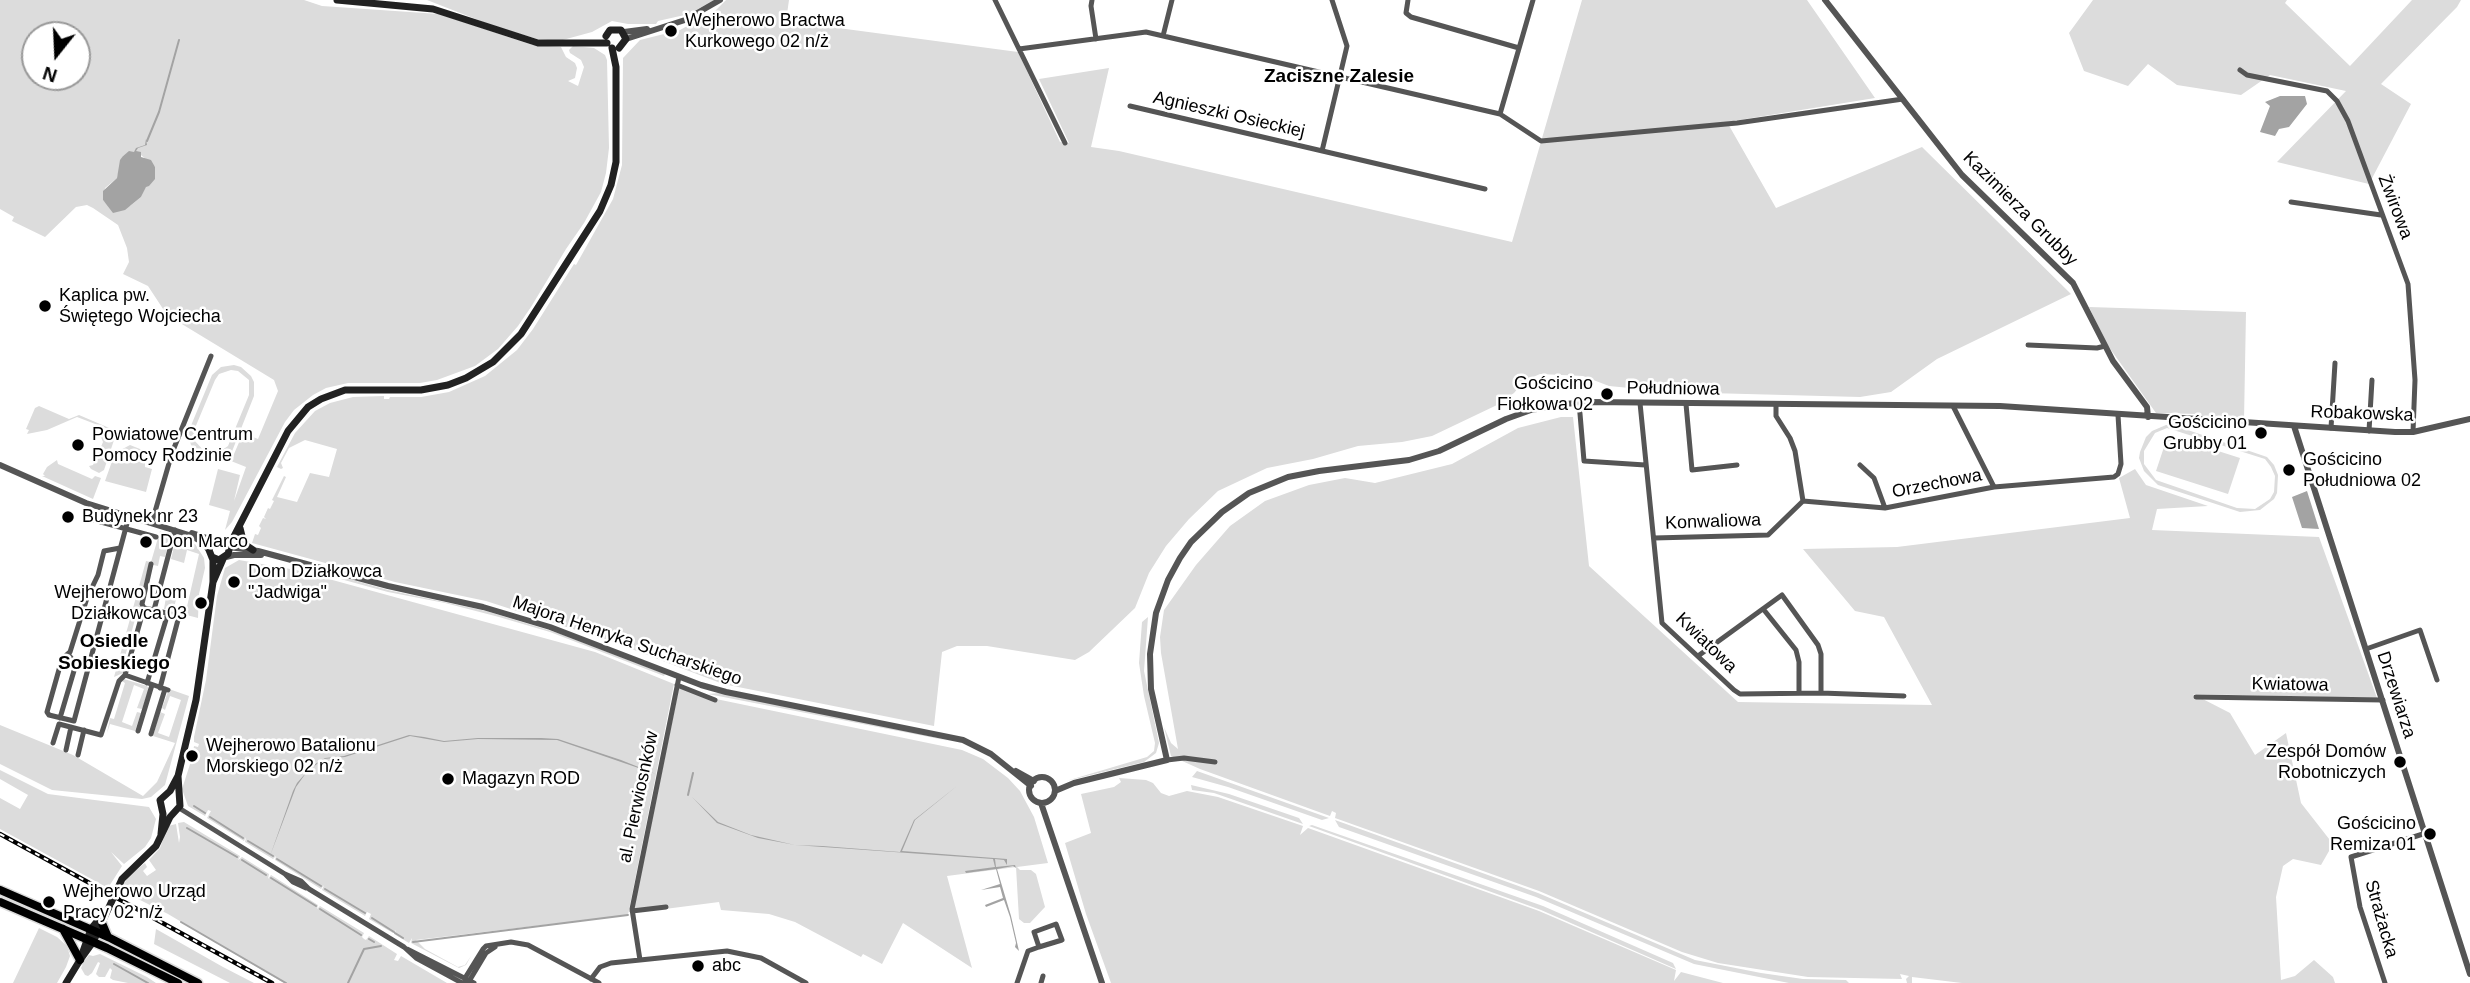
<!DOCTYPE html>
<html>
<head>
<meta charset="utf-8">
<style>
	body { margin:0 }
	#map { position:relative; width:2470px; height:983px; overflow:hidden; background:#fff; font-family:Helvetica,sans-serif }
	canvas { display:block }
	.north { position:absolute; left:21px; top:21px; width:70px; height:70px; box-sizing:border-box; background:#fff; border:2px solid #999; border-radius:50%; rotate:198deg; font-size:19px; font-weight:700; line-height:28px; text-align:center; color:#000 }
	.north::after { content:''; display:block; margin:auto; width:24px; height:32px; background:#000; clip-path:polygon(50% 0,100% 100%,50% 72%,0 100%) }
</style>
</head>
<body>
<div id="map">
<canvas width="2470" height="983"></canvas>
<div class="north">N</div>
</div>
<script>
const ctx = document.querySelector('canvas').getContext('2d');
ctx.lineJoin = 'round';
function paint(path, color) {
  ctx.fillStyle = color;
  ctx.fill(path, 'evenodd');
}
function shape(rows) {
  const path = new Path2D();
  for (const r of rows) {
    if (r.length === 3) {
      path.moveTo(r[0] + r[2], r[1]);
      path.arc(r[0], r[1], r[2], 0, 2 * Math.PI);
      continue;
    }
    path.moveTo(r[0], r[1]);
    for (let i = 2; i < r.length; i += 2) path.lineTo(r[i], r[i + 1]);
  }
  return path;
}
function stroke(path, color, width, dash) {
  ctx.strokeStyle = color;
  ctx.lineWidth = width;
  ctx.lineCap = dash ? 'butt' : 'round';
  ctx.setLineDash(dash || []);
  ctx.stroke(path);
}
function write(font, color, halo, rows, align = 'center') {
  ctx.font = font + ' Helvetica,sans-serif';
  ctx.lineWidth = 5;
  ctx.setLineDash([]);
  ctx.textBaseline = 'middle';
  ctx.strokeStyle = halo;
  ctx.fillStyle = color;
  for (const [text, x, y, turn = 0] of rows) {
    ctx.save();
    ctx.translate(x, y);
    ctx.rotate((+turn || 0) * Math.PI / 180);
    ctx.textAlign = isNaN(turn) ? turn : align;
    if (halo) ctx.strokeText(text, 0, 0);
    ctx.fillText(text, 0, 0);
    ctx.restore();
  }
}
const green = shape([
	[0,0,304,0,322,6,439,14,533,45,561,47,566,57,575,63,577,68,575,78,568,81,578,86,584,67,581,60,570,53,569,50,573,46,594,48,605,55,607,60,609,148,606,173,601,192,584,223,566,249,531,307,518,326,498,349,475,366,437,380,420,383,348,383,326,388,313,395,294,410,285,422,232,522,225,530,230,511,209,505,218,469,240,475,234,501,246,467,231,461,243,433,258,439,278,391,274,380,167,315,148,286,123,274,129,262,127,248,118,225,93,208,87,205,76,207,45,237,12,221,14,217,0,209],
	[35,35,77,35,77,77,35,77],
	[127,153,141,155,155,167,141,197,130,206,110,207,103,200,105,188,117,178,123,156],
	[427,0,714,0,689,14,658,21,656,24,628,24,612,21,592,32,559,41,537,39,491,25],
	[726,0,789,0,786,21,1018,52,1060,142,1069,143,1039,79,1109,68,1091,147,1119,151,1512,242,1582,0,1807,0,1875,98,1727,122,1776,208,1922,147,2071,294,1937,359,1891,392,1860,397,1671,392,1609,386,1583,376,1540,374,1524,381,1514,393,1497,405,1432,436,1402,442,1358,446,1313,459,1267,468,1218,491,1189,519,1166,546,1149,573,1135,608,1089,652,1075,660,987,646,957,646,942,652,934,726,723,684,616,643,486,601,395,582,252,543,255,534,258,535,261,528,259,526,263,518,266,519,264,517,268,508,270,509,274,501,272,500,284,476,286,477,277,497,297,502,310,473,329,477,337,449,305,440,289,448,281,463,283,468,281,469,277,467,295,433,315,411,330,403,353,397,384,396,384,399,389,399,390,397,421,397,449,392,485,376,517,350,533,329,574,264,576,265,613,199,622,165,623,58,640,40,680,30,715,11],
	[2093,0,2287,0,2285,3,2350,66,2412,0,2461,0,2457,7,2381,84,2411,104,2369,184,2277,162,2346,91,2270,75,2241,95,2177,85,2148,64,2128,86,2084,71,2069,33],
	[2089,307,2246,312,2244,420,2203,418,2197,414,2156,413,2106,343],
	[234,365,241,367,251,376,254,382,254,396,229,459,224,455,207,458,200,455,191,445,188,434,190,428,212,375,221,367],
	[231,370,238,371,249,380,249,395,228,446,219,452,205,452,194,440,195,428,215,380,219,374],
	[39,406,69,419,79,415,114,430,120,431,116,432,77,417,47,430,27,434,29,430,26,429,35,408],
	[1561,417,1573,417,1589,566,1738,702,1932,705,1884,617,1855,611,1803,549,1897,547,2130,518,2119,478,2135,469,2146,485,2208,506,2157,509,2152,530,2319,537,2377,698,2193,694,2230,713,2255,755,2286,733,2301,803,2333,844,2321,865,2293,859,2283,866,2276,897,2281,980,2295,976,2314,960,2333,977,2335,983,1962,983,1912,977,1912,983,1907,983,1906,979,1909,976,1900,974,1902,979,1808,977,1718,963,1682,952,1539,891,1335,818,1336,813,1332,811,1330,816,1200,769,1171,756,1164,727,1171,743,1178,749,1161,653,1160,637,1164,610,1196,565,1230,526,1265,501,1309,485,1345,478,1375,483,1452,464,1518,428],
	[2166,425,2176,426,2267,457,2274,465,2278,475,2277,493,2274,499,2260,510,2240,512,2158,485,2144,471,2139,458,2140,452,2146,437,2152,431],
	[2167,428,2265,459,2271,467,2275,476,2274,492,2270,499,2255,509,2237,508,2156,480,2144,464,2144,451,2155,433],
	[94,430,114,440,104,470,99,473,91,469,89,466,93,465,97,456,95,453,98,454,103,442,101,437,92,437],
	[2168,435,2240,458,2228,494,2156,471],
	[130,445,145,451,145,467,152,469,146,492,105,481,115,453],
	[57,460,58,464,92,479,95,476,101,478,93,499,42,476,45,476,43,474,47,467],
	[160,531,170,537,165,557,160,556,158,566,149,564,140,600,141,608,138,608,122,668,124,669,123,673,114,677,146,561,151,562],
	[176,539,195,544,204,558,205,568,199,594,198,618,164,609,167,591,177,594,174,609,186,611,199,554,187,550,184,563,171,559],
	[239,560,296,570,595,652,674,684,628,915,416,940,425,949,458,967,465,965,471,956,466,965,459,968,411,943,412,938,409,943,394,934,396,930,393,933,369,919,371,914,367,912,365,916,322,890,324,885,321,889,275,860,276,856,273,859,245,842,246,837,244,841,207,818,211,811,208,810,205,816,188,806,182,789,192,758,194,746,198,747,199,744,194,742,194,737,206,680,217,596,225,568],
	[293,566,304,566,388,590,486,611,558,633,665,674,664,676,550,632,499,617,445,603,388,592],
	[1148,617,1144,671,1159,743,1156,753,1144,762,1066,781,1147,757,1154,751,1155,743,1144,696,1139,663,1142,622],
	[124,679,147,686,149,689,142,709,137,708,144,689,134,685,122,722,132,726,137,712,141,713,135,731,110,724,107,733,110,718,114,719,125,683,122,681],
	[679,688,716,699,962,750,983,759,1008,778,1020,791,1034,817,1048,863,1017,867,1020,870,1031,870,1036,874,1045,907,1030,923,1024,923,1019,919,1016,867,947,876,972,968,903,923,882,964,863,954,861,957,795,922,769,914,721,910,719,902,665,909,634,909],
	[169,689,189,696,165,785,151,797,142,799,52,790,0,764,0,725,73,755,143,796,157,782,175,743,153,736,160,712,165,714,158,733,169,737,181,700,170,696,165,710,162,708],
	[719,693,916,733,950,741,708,694],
	[0,770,48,794,149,807,156,819,151,838,145,847,124,864,111,852,122,866,108,888,0,829,0,798,20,809,28,795,0,779],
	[1197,771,1329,818,1322,820,1228,787,1192,777],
	[1119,778,1146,780,1153,783,1161,793,1169,796,1187,791,1218,797,1303,826,1300,835,1308,828,1539,911,1676,970,1674,981,1681,972,1723,983,1111,983,1086,914,1065,843,1091,833,1081,794,1114,787,1121,782],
	[1191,785,1229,794,1299,818,1303,824,1214,793,1192,790],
	[1335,820,1538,893,1695,960,1761,973,1803,979,1846,980,1849,983,1789,983,1694,964,1536,897,1339,827],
	[184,822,240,856,238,860,242,857,269,874,268,879,271,875,318,905,317,909,320,906,364,933,362,937,364,939,366,940,369,936,397,954,394,960,398,961,401,956,447,983,284,983,168,914,136,898,136,895,128,891,120,890,129,876,145,863,147,867,143,871,147,876,156,870,149,860,160,848,168,826,176,824,179,843,180,837,178,823],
	[1312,825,1543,906,1673,963,1676,969,1541,910,1309,826],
	[39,928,57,937,67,946,70,956,66,967,57,983,13,983],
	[156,929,223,967,254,983,230,983,154,944],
	[100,954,147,977,156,983,128,983,113,980,110,978,112,970,110,968,105,977,99,977,96,974,100,963,98,962,92,973,88,976,85,975,81,968,85,960,89,955,93,956]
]);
const water = shape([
	[2280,96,2305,96,2307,104,2289,127,2279,129,2275,136,2260,132,2270,106,2265,102],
	[146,139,147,145,138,148,136,151,141,152,141,157,151,160,155,167,155,179,149,186,146,187,141,197,125,210,113,213,103,200,103,191,117,178,120,160,123,156,129,151,134,152,136,148,145,145],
	[2307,491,2319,529,2302,528,2292,497],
	[409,735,424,737,444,741,478,738,541,738,558,739,621,760,656,774,692,797,718,822,751,835,795,845,822,846,900,852,914,820,957,786,915,820,902,851,1007,859,1007,865,1004,860,995,859,996,867,1015,865,1016,868,1013,866,997,869,1011,916,1019,951,1015,947,1016,943,1010,917,1004,900,986,907,985,905,1003,898,1000,887,981,890,1000,884,996,869,966,873,965,871,995,867,993,859,795,845,758,838,717,823,692,797,656,774,557,740,478,739,444,742,410,736,345,757,323,759,306,773,296,787,270,856,293,791,297,783,312,766,325,758,344,756]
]);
const stream = shape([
	[147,141,159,112,179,40],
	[688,795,693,773],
	[194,806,205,813],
	[210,817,243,838],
	[187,828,237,857],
	[248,841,273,856],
	[277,859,321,886],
	[242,860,266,875],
	[271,878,316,906],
	[325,889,365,913],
	[320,909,361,935],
	[372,918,394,932],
	[181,922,286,983],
	[395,933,403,938],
	[369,939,374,942],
	[413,942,628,915],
	[114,964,148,983],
	[348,983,364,949,381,946]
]);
const minor = shape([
	[995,0,1065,143],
	[1092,0,1091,6,1096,39],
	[1408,0,1406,13,1411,17,1519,48],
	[1163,36,1172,0],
	[1019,49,1146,32,1500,114,1541,141,1737,123,1903,99],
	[2240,70,2247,75,2327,91,2337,101,2348,121,2408,284,2415,380,2413,432],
	[1130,106,1485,189],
	[1500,114,1533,0],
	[1322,151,1347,46,1332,0],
	[2291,202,2381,215],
	[2028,345,2097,348,2105,346],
	[1579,402,1584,461,1645,465],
	[1640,403,1662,623,1734,690,1740,694,1821,693,1904,696],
	[1686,404,1692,470,1737,465],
	[1776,405,1776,416,1790,438,1795,451,1803,501],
	[1953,406,1994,487],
	[2331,428,2335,363],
	[2369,431,2372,380],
	[1860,465,1874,478,1885,508],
	[1803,501,1885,508,1994,487,2114,477,2118,474,2121,464,2118,415],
	[91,505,88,515,90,519,156,537],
	[152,522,172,453,211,356],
	[1654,538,1768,535,1803,501],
	[120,548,104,551,98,575,87,598,70,652,62,659,47,712,49,715,74,721,129,516],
	[151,564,142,604,144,608,154,610,175,530],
	[144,608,125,675,168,690],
	[154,610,179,616,160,688],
	[1764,610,1796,650,1799,662,1799,693],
	[2366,649,2420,630,2437,680],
	[1698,656,1782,595,1818,645,1821,654,1821,693],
	[147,683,168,613],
	[677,685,715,700],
	[2196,697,2383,700],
	[60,718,76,664,68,654],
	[138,731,152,685],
	[151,734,165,689],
	[53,743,59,724,101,735,119,681,125,675],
	[66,750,71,727],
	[78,755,84,730],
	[1167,760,1184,758,1215,762],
	[179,808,285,874,301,881,309,889,404,947,416,958,462,983],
	[286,875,293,882,306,888],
	[632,911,666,907],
	[407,949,474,983],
	[640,960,632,909,679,677],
	[591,979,600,967,611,963,727,951,761,958,806,983],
	[465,983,465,978,483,949,486,946,511,942,528,945,599,983],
	[468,983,486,953,495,947],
	[1017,983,1028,951,1039,947,1034,932,1056,924,1062,940,1039,947],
	[1041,983,1043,976],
	[2385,983,2360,907,2351,857,2426,833]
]);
const tertiary = shape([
	[1825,0,1962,175,2073,283,2113,361,2147,407,2148,417],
	[624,32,647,29],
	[626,39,685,20,720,0],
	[2294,426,2470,974],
	[0,465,86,503,189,535,201,541,209,550],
	[192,533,216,541],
	[229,547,258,551,388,586,483,607,550,627,701,685,726,692,963,740,991,754,1031,786],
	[226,557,234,555,261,555],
	[1016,771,1034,781],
	[1042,790,13],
	[1055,791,1074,783,1167,760,1151,689,1150,654,1156,613,1168,580,1180,558,1191,542,1222,512,1249,493,1288,477,1319,471,1409,460,1439,451,1506,419,1531,410,1564,404,1589,402,2000,406,2395,432,2413,432,2470,419],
	[1041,803,1102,983]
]);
const secondary = shape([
	[337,0,433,9,538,43,607,43],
	[606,36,610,30,621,30,626,39,619,48],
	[240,528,244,544,253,550],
	[212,557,219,560,228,554,231,542,288,431,308,407,321,399,345,390,421,390,448,385,466,378,493,362,521,334,600,211,611,185,616,162,616,67,612,48],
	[213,582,223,559],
	[161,834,163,814,160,800,170,791,178,776],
	[80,960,93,942,122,879,156,846,170,817,180,806,178,776,196,700,213,582,213,560,209,550,211,544,218,540,229,547],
	[66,983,80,960,91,929,104,913]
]);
const primary = shape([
	[0,890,108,937,198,983],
	[0,902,107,948,178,983],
	[102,923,108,937],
	[63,929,80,960]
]);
const rail = shape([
	[0,834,272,983]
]);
const markers = [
	[671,31,7,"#000"],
	[45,306,7,"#000"],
	[1607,394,7,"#000"],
	[2261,433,7,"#000"],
	[78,445,7,"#000"],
	[2289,470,7,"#000"],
	[68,517,7,"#000"],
	[146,542,7,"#000"],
	[234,582,7,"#000"],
	[201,603,7,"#000"],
	[192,756,7,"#000"],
	[2400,762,7,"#000"],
	[448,779,7,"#000"],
	[2430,834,7,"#000"],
	[49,902,7,"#000"],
	[698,966,7,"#000"]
];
const poiNames = [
	["Wejherowo Bractwa",685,21],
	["Kurkowego 02 n/ż",685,42],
	["Kaplica pw.",59,296],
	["Świętego Wojciecha",59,317],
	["Gościcino",1593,384,"right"],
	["Fiołkowa 02",1593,405,"right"],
	["Gościcino",2247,423,"right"],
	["Grubby 01",2247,444,"right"],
	["Powiatowe Centrum",92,435],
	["Pomocy Rodzinie",92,456],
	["Gościcino",2303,460],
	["Południowa 02",2303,481],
	["Budynek nr 23",82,517],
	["Don Marco",160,542],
	["Dom Działkowca",248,572],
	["\"Jadwiga\"",248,593],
	["Wejherowo Dom",187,593,"right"],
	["Działkowca 03",187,614,"right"],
	["Wejherowo Batalionu",206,746],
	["Morskiego 02 n/ż",206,767],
	["Zespół Domów",2386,752,"right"],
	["Robotniczych",2386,773,"right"],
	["Magazyn ROD",462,779],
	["Gościcino",2416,824,"right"],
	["Remiza 01",2416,845,"right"],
	["Wejherowo Urząd",63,892],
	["Pracy 02 n/ż",63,913],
	["abc",712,966]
];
const streetNames = [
	["Agnieszki Osieckiej",1229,115,13],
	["Żwirowa",2395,207,69],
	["Kazimierza Grubby",2020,209,45],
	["Południowa",1673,389,1],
	["Robakowska",2362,414,2],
	["Orzechowa",1937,484,-11],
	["Konwaliowa",1713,522,-2],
	["Majora Henryka Sucharskiego",627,641,19],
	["Kwiatowa",1706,643,44],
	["Kwiatowa",2290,685,1],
	["Drzewiarza",2396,695,72],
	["al. Pierwiosnków",639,797,-78],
	["Strażacka",2381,919,74]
];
const neighbourhoodNames = [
	["Zaciszne Zalesie",1339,77],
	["Osiedle",114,642],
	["Sobieskiego",114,664]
];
paint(green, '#dcdcdc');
paint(water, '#a3a3a3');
stroke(stream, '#a3a3a3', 2);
stroke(primary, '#dbdbdb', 11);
stroke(minor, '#555', 5);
stroke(tertiary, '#555', 6);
stroke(secondary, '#222', 7);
stroke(primary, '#000', 8);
stroke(rail, '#000', 4.5);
stroke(rail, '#fff', 2, [5]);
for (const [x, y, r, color] of markers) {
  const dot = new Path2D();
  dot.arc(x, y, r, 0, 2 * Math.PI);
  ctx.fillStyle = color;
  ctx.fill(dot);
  stroke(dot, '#fff', 2.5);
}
write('18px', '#000', '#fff', poiNames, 'left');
write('18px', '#000', '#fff', streetNames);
write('bold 19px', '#000', '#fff', neighbourhoodNames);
</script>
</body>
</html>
